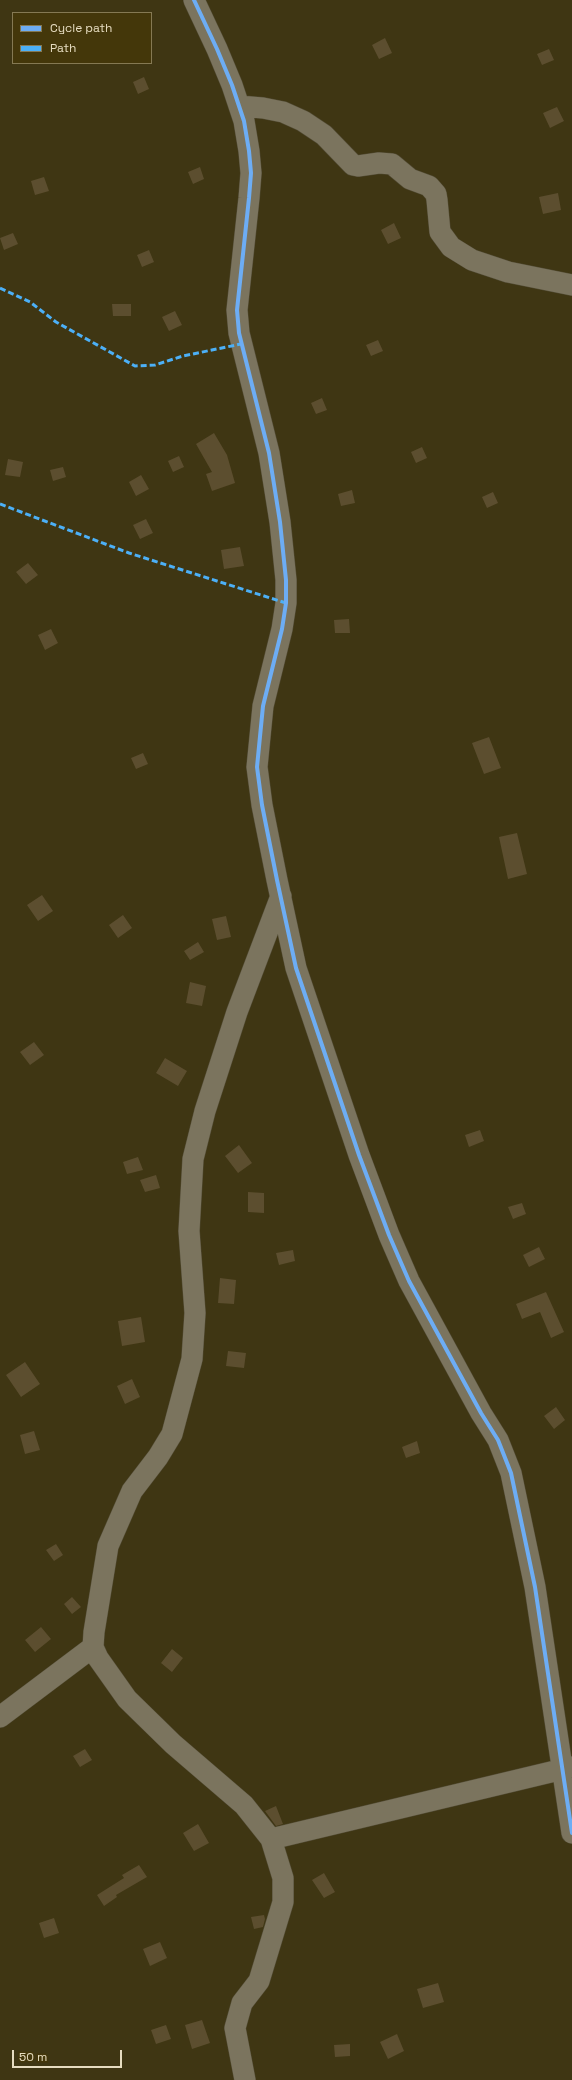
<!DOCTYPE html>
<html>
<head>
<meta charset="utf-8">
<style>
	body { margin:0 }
	#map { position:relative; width:572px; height:2080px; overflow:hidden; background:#3f3613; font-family:"Space Grotesk",sans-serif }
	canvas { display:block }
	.legend { position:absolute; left:12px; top:12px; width:140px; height:52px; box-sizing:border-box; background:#44370a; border:1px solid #857953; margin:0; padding:5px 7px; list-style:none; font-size:12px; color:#e6dcc0 }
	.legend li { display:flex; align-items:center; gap:8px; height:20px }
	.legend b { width:20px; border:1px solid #857953 }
	.scale { position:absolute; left:12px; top:2050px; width:110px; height:18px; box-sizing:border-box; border:2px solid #e6dcc0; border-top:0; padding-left:5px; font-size:12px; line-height:14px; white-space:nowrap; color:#e6dcc0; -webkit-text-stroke:3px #44370a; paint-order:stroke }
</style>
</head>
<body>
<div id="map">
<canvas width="572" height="2080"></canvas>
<ul class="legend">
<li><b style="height:5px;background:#6dadf4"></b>Cycle path</li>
<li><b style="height:5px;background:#4cb0f7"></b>Path</li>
</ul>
<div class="scale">50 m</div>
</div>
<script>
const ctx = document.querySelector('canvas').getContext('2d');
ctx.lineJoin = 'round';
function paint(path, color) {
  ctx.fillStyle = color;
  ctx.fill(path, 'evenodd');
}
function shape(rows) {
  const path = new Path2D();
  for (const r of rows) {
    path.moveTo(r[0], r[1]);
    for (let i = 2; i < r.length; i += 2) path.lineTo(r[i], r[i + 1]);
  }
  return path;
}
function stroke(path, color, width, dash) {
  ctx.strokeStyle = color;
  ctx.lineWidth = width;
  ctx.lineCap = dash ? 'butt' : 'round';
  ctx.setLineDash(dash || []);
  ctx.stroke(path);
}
const building = shape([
	[385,38,392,53,379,59,372,45],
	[549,49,554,60,542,65,537,54],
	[144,77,149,89,138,94,133,82],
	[557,107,564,121,550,128,543,113],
	[200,167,204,179,193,184,188,172],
	[44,177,49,191,35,195,31,181],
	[558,193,561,210,543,214,539,197],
	[394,223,401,238,388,244,381,230],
	[13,233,18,244,4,250,0,238],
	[149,250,154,262,142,267,137,255],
	[112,304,131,304,131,316,113,316],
	[175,311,182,325,169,331,162,317],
	[378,340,383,351,371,356,366,345],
	[322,398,327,410,316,414,311,403],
	[214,433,227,455,235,483,212,491,206,474,212,472,196,444],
	[422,447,427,458,416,463,411,452],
	[179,456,184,467,173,472,168,461],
	[8,459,23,462,20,477,5,475],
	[63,467,66,477,53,481,50,470],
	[141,475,149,489,136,496,129,482],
	[352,490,355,503,341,506,338,494],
	[493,492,498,503,487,508,482,497],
	[146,519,153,533,140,539,133,525],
	[240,547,244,566,224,569,221,550],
	[28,563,38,575,26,584,16,572],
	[349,619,350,633,335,633,334,620],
	[51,629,58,643,45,650,38,635],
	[489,737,501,768,484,774,472,743],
	[143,753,148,764,136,769,131,758],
	[517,833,527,874,508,879,499,837],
	[42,895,53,911,38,921,27,905],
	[123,915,132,928,118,938,109,925],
	[226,916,231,937,217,940,212,919],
	[198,942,204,952,190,960,184,951],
	[190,982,206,986,202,1006,186,1003],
	[34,1042,44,1055,30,1065,20,1052],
	[165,1058,187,1071,178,1086,156,1073],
	[480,1130,484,1141,469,1147,465,1135],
	[239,1145,252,1163,238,1173,225,1156],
	[138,1157,143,1170,127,1174,123,1162],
	[156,1175,160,1188,145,1192,140,1180],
	[248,1192,264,1193,264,1213,248,1212],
	[522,1203,526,1214,513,1219,508,1207],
	[539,1247,545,1259,529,1267,523,1255],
	[293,1250,295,1261,279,1265,276,1253],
	[220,1278,236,1280,234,1304,218,1303],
	[546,1292,564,1332,551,1338,540,1312,522,1319,516,1304],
	[141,1317,145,1342,122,1346,118,1321],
	[228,1351,246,1353,244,1368,226,1366],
	[25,1362,40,1384,21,1397,6,1375],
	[132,1379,140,1397,125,1404,117,1386],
	[556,1407,565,1420,554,1429,544,1416],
	[34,1431,40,1450,25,1454,20,1435],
	[417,1441,420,1453,406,1458,402,1447],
	[56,1544,63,1555,54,1561,46,1550],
	[72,1597,81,1607,72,1614,64,1604],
	[41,1627,51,1639,35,1652,25,1640],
	[172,1649,183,1658,172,1672,161,1663],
	[85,1749,92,1760,80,1767,73,1756],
	[276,1806,283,1824,276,1826,265,1811],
	[198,1824,209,1843,194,1851,183,1833],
	[139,1865,147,1877,116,1895,117,1897,104,1906,97,1895,124,1878,122,1875],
	[324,1873,335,1892,324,1898,312,1880],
	[264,1915,265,1919,263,1927,254,1929,251,1917],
	[54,1918,59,1933,44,1938,39,1923],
	[160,1942,167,1958,150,1966,143,1949],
	[438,1983,444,2002,423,2008,417,1989],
	[202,2020,210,2043,192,2049,185,2025],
	[166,2025,171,2039,156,2044,151,2030],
	[397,2034,404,2051,388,2059,380,2042],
	[350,2044,350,2056,335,2057,334,2045]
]);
const minor = shape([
	[194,0,217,49,232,85,244,121,249,151,251,173,249,198,237,310,239,333,269,453,280,522,286,580,286,603,282,629,263,706,257,767,262,805,277,880,296,968,359,1155,389,1235,409,1281,481,1413,498,1440,511,1473,535,1587,572,1833],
	[239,106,263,108,283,112,303,121,324,135,353,165,358,166,379,163,392,164,410,179,429,186,436,194,437,200,440,232,451,247,472,260,508,272,572,285],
	[0,1717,93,1647],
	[271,1839,572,1767],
	[245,2080,235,2028,242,2003,259,1981,283,1902,283,1878,271,1839,244,1805,173,1744,127,1699,98,1658,93,1647,94,1632,108,1546,132,1491,158,1457,172,1434,192,1359,195,1313,189,1231,193,1159,205,1111,237,1012,281,896]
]);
const quiet = shape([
	[0,288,30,302,56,322,135,366,155,365,183,356,241,344],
	[0,504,129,553,286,603]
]);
const cycleway = shape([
	[194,0,217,49,232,85,244,121,249,151,251,173,249,198,237,310,239,333,269,453,280,522,286,580,286,603,282,629,263,706,257,767,262,805,277,880,296,968,359,1155,389,1235,409,1281,481,1413,498,1440,511,1473,535,1587,572,1833]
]);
paint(building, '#5c4e2f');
stroke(minor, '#524b34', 22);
stroke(minor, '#7b745e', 21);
stroke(quiet, '#4cb0f7', 3, [6, 3]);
stroke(cycleway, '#6dadf4', 4);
</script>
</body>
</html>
